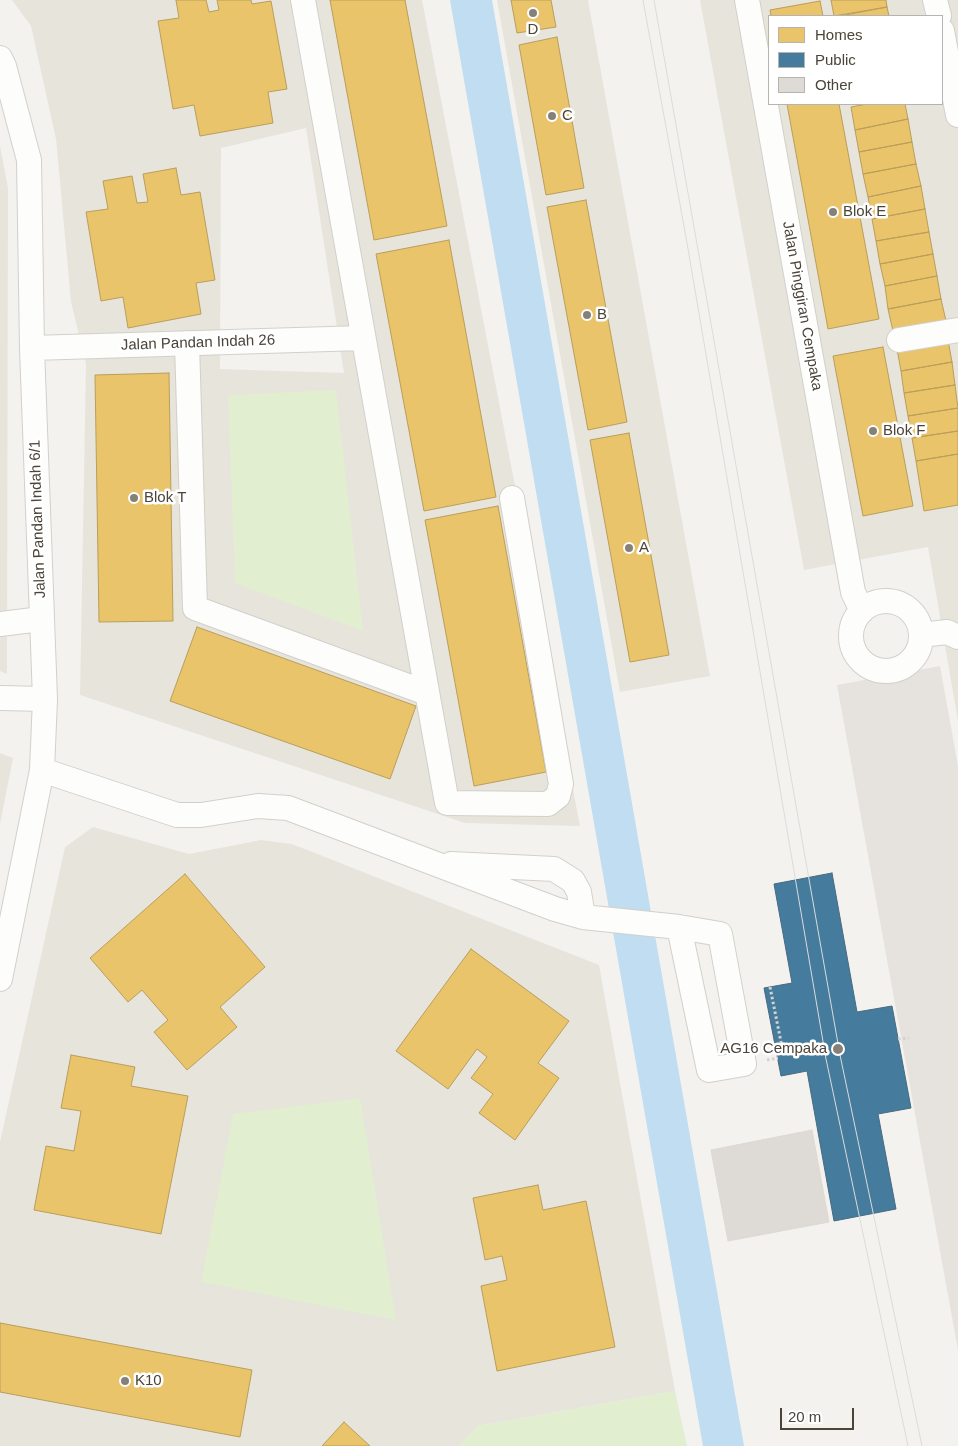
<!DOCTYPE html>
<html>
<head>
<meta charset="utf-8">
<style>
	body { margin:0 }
	#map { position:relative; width:958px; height:1446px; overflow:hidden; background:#f4f2ee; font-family:Arial,sans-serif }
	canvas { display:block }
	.legend { position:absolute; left:768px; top:15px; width:175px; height:90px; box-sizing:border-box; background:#fff; border:1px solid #b7b4b0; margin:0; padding:6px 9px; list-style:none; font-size:15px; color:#4b4439 }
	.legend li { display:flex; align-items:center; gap:10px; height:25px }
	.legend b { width:25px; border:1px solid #b7b4b0 }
	.scale { position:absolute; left:780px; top:1408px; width:74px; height:22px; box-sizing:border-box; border:2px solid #4b4439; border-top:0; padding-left:6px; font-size:15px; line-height:18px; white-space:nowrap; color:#4b4439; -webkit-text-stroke:4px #fff; paint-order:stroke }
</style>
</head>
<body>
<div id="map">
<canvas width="958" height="1446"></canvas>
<ul class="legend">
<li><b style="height:14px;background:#e9c46a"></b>Homes</li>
<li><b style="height:14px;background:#457b9d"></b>Public</li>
<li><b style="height:14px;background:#dedbd6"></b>Other</li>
</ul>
<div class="scale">20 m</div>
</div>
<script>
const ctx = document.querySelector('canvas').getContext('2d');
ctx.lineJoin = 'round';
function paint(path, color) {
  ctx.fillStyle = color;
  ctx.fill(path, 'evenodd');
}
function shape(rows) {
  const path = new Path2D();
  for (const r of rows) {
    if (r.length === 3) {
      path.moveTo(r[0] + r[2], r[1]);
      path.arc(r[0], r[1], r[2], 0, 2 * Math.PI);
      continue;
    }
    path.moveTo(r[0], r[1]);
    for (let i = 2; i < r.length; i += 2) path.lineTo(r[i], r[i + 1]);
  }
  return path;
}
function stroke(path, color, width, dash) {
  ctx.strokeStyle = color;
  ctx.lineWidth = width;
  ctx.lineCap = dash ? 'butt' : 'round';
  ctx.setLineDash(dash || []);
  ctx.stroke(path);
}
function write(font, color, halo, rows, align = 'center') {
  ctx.font = font + ' Arial,sans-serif';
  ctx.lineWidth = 5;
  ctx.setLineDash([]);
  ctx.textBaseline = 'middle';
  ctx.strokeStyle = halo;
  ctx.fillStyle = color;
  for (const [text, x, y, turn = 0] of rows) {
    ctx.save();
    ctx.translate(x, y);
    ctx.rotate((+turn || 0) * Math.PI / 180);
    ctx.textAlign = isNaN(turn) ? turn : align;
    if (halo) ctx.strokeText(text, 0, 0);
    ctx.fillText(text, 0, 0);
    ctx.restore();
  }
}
const residential = shape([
	[12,0,422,0,580,826,465,823,80,695,86,364,71,302,56,139,31,26],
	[306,128,344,373,220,369,221,148],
	[497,0,588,0,710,676,620,692],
	[700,0,958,0,958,721,928,547,804,570],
	[769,16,942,16,942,104,769,104],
	[0,146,8,188,7,674,0,671],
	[0,753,13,758,0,824],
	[93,827,189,854,261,840,292,844,599,965,675,1391,478,1426,459,1446,0,1446,0,1142,65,847]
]);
const green = shape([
	[336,390,363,631,235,583,228,395],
	[360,1098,396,1320,201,1282,233,1114],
	[675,1391,687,1446,459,1446,478,1426]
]);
const parking = shape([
	[940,666,958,766,958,1350,837,685]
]);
const water = shape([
	[450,0,492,0,744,1446,703,1446]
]);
const homes = shape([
	[176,0,206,0,209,12,219,10,217,0,251,0,252,4,271,1,287,89,268,92,273,123,200,136,194,105,173,109,158,21,179,18,176,0],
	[330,0,405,0,447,226,374,240,330,0],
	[511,0,551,0,556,27,517,33,511,0],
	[831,0,886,0,887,7,834,16,831,0],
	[820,1,823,16,771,16,770,10,820,1],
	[887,7,889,16,840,16,887,7],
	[557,37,584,188,546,195,519,45,557,37],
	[787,104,839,104,879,319,828,329,787,104],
	[867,104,905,104,908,119,855,130,851,107,867,104],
	[908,119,912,142,859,152,855,130,908,119],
	[912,142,916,164,863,174,859,152,912,142],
	[916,164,921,186,868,197,863,174,916,164],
	[176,168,181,195,200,192,215,280,196,283,201,314,128,328,123,297,101,301,86,212,108,209,103,181,132,176,137,203,148,202,143,174,176,168],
	[921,186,925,209,872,219,868,197,921,186],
	[586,200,627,422,588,430,547,207,586,200],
	[925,209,929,232,876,241,872,219,925,209],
	[929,232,933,254,880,264,876,241,929,232],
	[449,240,496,497,424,511,376,254,449,240],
	[933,254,937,276,885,286,880,264,933,254],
	[937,276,941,299,888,309,885,286,937,276],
	[941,299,946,321,893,331,888,309,941,299],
	[948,340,952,362,901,371,897,349,948,340],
	[883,347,913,506,863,516,833,356,883,347],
	[952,362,955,385,904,393,901,371,952,362],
	[169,373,173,621,99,622,95,375,169,373],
	[955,385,958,408,908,416,904,393,955,385],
	[958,408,958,431,912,438,908,416,958,408],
	[958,431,958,454,916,461,912,438,958,431],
	[629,433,669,655,630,662,590,440,629,433],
	[958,454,958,505,924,511,916,461,958,454],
	[498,506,546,772,474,786,425,520,498,506],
	[197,627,416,706,390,779,170,701,197,627],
	[185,874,265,967,220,1007,237,1027,187,1070,154,1032,168,1020,142,990,128,1002,90,958,185,874],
	[471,949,569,1021,538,1063,559,1078,515,1140,479,1113,493,1094,471,1078,487,1057,477,1049,448,1089,396,1051,471,949],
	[71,1055,135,1067,131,1086,188,1096,161,1234,34,1210,46,1146,74,1151,81,1111,61,1108,71,1055],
	[538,1185,543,1210,586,1201,615,1347,497,1371,481,1286,507,1280,502,1256,485,1260,473,1198,538,1185],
	[0,1323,252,1370,240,1437,0,1392,0,1323],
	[344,1422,370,1446,322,1446,344,1422]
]);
const public = shape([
	[832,873,857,1012,892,1006,911,1108,878,1114,896,1209,834,1221,807,1071,781,1076,764,988,792,983,774,884,832,873]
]);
const building = shape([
	[812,1130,829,1222,728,1241,711,1150,812,1130]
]);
const path = shape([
	[770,987,783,1052,807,1047],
	[898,1039,909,1038],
	[767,1060,778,1058]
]);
const minor = shape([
	[303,0,447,803,548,804,558,796,561,784,512,498],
	[747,0,853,592,862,611],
	[935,0,939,16],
	[942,31,958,115],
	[0,58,4,66,29,160,32,348,45,699,42,770,0,979],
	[899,340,958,330],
	[187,343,195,608,427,693],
	[32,348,363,338],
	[886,636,35],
	[0,624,41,619],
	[921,635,947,632,958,637],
	[0,698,45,699],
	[42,770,177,815,201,815,258,806,288,808,555,909,583,917,679,927,720,934,744,1064,709,1070,679,927],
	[451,864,554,869,573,881,579,892,583,917]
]);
const tram = shape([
	[643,0,687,243,826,1059,908,1446],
	[654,0,840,1055,922,1446]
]);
const markers = [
	[533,13,5,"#868178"],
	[552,116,5,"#868178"],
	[833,212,5,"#868178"],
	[587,315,5,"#868178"],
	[873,431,5,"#868178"],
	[134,498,5,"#868178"],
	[629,548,5,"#868178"],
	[838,1049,6,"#868178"],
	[125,1381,5,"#868178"]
];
const poiNames = [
	["D",533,30,"center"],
	["C",562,116],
	["Blok E",843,212],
	["B",597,315],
	["Blok F",883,431],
	["Blok T",144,498],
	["A",639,548],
	["AG16 Cempaka",827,1049,"right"],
	["K10",135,1381]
];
const streetNames = [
	["Jalan Pinggiran Cempaka",802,306,80],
	["Jalan Pandan Indah 26",198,343,-2],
	["Jalan Pandan Indah 6/1",38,519,-92]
];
paint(residential, '#e7e4dc');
paint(green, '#e1eecf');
paint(parking, '#e6e3df');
paint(water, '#c0ddf1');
paint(homes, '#e9c46a');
stroke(homes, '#ba9e5b', 1);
paint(public, '#457b9d');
stroke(public, '#476a7f', 1);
paint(building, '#dedbd6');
stroke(building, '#dcd9d4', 1);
stroke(minor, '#d2d0cb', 26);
stroke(path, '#d3d2cc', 3, [2.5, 2.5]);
stroke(minor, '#fdfdfc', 24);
stroke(tram, '#dbdbda', 1);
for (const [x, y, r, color] of markers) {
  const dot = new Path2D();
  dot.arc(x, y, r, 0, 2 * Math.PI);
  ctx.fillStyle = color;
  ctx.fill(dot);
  stroke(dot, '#fff', 2);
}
write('15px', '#4b4439', '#fff', poiNames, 'left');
write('15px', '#4b4439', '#fff', streetNames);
</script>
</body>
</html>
